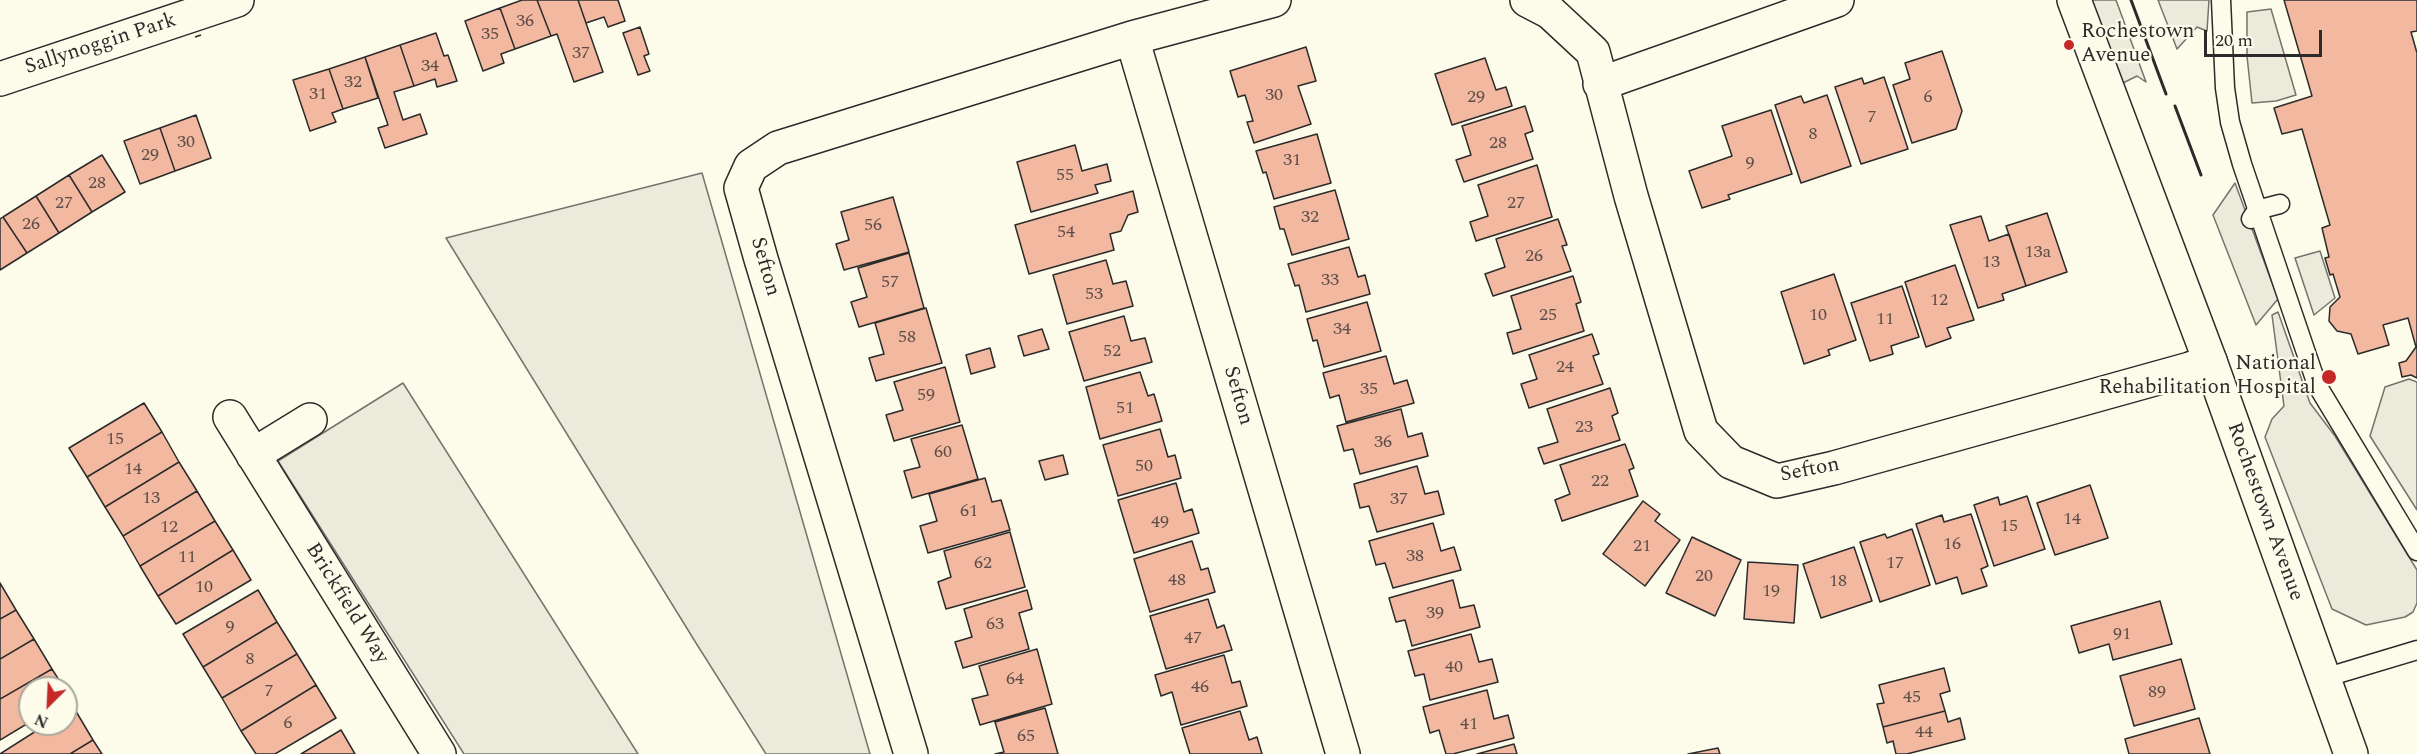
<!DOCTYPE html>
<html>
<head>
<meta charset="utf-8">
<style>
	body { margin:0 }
	#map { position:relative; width:2417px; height:754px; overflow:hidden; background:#fdfbea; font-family:Spectral,serif }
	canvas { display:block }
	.north { position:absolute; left:18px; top:676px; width:60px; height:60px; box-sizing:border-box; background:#fdfbea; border:2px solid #a9a89e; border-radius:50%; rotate:204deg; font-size:16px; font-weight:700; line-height:24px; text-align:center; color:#2b2b2b }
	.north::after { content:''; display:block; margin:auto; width:21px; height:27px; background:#c62828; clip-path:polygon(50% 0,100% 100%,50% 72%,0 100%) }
	.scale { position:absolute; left:2204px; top:30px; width:118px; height:27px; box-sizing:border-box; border:3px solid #2b2b2b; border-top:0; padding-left:8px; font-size:18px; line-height:21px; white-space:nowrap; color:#2b2b2b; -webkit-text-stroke:4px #fdfbea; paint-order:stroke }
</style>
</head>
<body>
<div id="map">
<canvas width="2417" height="754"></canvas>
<div class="north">N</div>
<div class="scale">20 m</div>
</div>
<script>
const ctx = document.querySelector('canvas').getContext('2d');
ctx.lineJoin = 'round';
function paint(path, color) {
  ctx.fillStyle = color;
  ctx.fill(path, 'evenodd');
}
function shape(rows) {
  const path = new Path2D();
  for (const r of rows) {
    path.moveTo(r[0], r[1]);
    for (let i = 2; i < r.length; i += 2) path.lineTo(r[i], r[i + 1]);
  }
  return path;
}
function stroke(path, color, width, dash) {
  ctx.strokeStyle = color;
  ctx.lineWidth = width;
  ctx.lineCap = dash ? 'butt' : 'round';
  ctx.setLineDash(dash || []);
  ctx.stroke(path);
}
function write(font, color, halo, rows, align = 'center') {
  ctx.font = font + ' Spectral,serif';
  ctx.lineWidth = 4.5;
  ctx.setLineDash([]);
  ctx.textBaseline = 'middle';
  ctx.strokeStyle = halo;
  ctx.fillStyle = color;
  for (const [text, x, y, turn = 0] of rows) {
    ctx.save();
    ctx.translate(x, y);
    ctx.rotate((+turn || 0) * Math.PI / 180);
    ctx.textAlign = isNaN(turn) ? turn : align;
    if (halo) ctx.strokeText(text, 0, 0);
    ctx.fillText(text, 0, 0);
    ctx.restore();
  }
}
const green = shape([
	[2090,0,2116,0,2146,82,2137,76,2121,84,2090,0],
	[2271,9,2296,95,2276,101,2252,103,2247,56,2247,12,2271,9],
	[702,173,870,754,766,754,696,643,446,238,702,173],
	[2278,312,2310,403,2335,436,2417,570,2417,603,2413,612,2405,617,2366,625,2332,609,2265,437,2272,419,2284,406,2272,315,2278,312],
	[2409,379,2417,382,2417,510,2370,436,2385,387,2409,379],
	[403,383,638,754,464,754,278,461,403,383]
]);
const parking = shape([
	[2158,0,2209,0,2207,31,2197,27,2177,49,2158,0],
	[2235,183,2278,299,2256,325,2213,215,2235,183],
	[2320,251,2335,298,2314,315,2295,258,2320,251]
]);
const building = shape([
	[522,0,537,0,551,36,515,49,500,8,522,0],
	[537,0,578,0,603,72,574,82,557,34,551,36,537,0],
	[578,0,618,0,625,21,608,27,604,17,586,23,578,0],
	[2284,0,2417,0,2417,31,2411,32,2417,53,2417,378,2411,375,2402,377,2399,363,2406,361,2416,347,2408,318,2383,325,2389,345,2358,354,2351,334,2337,331,2329,321,2330,307,2340,297,2333,274,2330,275,2325,258,2329,257,2322,228,2330,225,2302,129,2282,134,2274,108,2312,96,2284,0],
	[500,8,515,49,501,54,504,63,483,71,465,21,500,8],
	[640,27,649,54,644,56,650,71,638,75,623,33,640,27],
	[436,33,444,56,448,55,457,81,437,87,435,79,414,86,400,45,436,33],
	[400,45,414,86,394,92,403,120,420,114,427,134,385,148,378,128,388,125,365,57,400,45],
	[1306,47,1316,81,1298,86,1311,124,1254,143,1247,122,1253,121,1245,95,1238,97,1230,71,1306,47],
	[1942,51,1962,111,1956,129,1912,143,1893,85,1910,79,1905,63,1942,51],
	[365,57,378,98,343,109,329,69,365,57],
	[1485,58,1496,90,1506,87,1512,106,1452,125,1435,74,1485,58],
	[329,69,343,109,332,113,336,122,310,131,293,80,329,69],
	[1884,77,1908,149,1861,164,1835,87,1862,78,1864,84,1884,77],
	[1827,95,1851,166,1801,183,1775,105,1801,96,1804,103,1827,95],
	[1525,106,1533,131,1525,134,1533,159,1464,182,1456,160,1471,155,1462,126,1525,106],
	[1771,110,1792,174,1728,195,1730,199,1702,208,1689,171,1732,156,1722,126,1771,110],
	[196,115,211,158,175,171,160,128,196,115],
	[160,128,175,171,140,184,124,141,160,128],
	[1317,134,1331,183,1274,199,1266,172,1263,173,1256,151,1317,134],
	[1075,145,1082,171,1107,164,1111,181,1095,185,1098,193,1031,212,1017,162,1075,145],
	[102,155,125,192,92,212,69,175,102,155],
	[1537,165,1552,217,1476,241,1470,222,1488,216,1478,185,1537,165],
	[69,175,92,212,59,233,36,196,69,175],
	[1335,190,1349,239,1292,255,1284,229,1280,229,1274,207,1335,190],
	[1133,191,1138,212,1128,215,1121,231,1110,234,1114,250,1029,274,1015,225,1133,191],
	[36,196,59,233,27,253,3,217,36,196],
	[893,197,909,252,844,270,836,244,849,240,841,212,893,197],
	[2047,213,2067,272,2026,286,2006,226,2047,213],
	[1981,216,1989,241,2009,234,2026,286,2002,294,2004,300,1978,308,1950,225,1981,216],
	[3,217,27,253,0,270,0,219,3,217],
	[1558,219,1567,245,1562,246,1571,271,1493,296,1485,274,1505,267,1496,239,1558,219],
	[1349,247,1358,277,1365,275,1370,294,1306,312,1299,285,1295,286,1288,264,1349,247],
	[909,253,924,308,859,327,851,302,867,297,858,268,909,253],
	[1106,260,1113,284,1126,281,1133,306,1067,324,1053,275,1106,260],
	[1955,265,1974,320,1947,328,1951,338,1926,347,1905,282,1955,265],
	[1834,274,1856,340,1828,350,1830,355,1804,364,1781,292,1834,274],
	[1573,276,1581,302,1576,304,1584,331,1513,354,1507,333,1521,329,1511,296,1573,276],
	[1902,286,1919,337,1891,346,1893,354,1870,361,1851,303,1902,286],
	[1367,302,1381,351,1324,367,1317,340,1313,341,1307,319,1367,302],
	[926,308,942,363,876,381,869,358,884,354,875,323,926,308],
	[1124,316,1131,341,1145,338,1152,362,1084,381,1069,332,1124,316],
	[1042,329,1049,349,1024,356,1018,336,1042,329],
	[1592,334,1599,354,1593,356,1603,384,1529,408,1521,384,1537,379,1529,355,1592,334],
	[990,348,995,367,971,374,966,355,990,348],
	[1386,356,1394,384,1407,380,1414,403,1346,422,1339,395,1330,398,1323,373,1386,356],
	[945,367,960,422,894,441,886,415,903,410,894,382,945,367],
	[1140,372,1148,396,1154,394,1162,421,1100,439,1086,387,1140,372],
	[1610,388,1618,413,1612,416,1620,440,1544,464,1538,448,1558,442,1547,409,1610,388],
	[144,403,162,432,87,477,69,448,144,403],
	[1401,409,1408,437,1422,433,1428,456,1360,474,1353,449,1344,451,1337,426,1401,409],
	[962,425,978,479,912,498,904,471,920,467,911,439,962,425],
	[1160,429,1168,457,1175,455,1181,478,1118,496,1103,445,1160,429],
	[162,432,179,462,105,507,87,477,162,432],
	[1625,444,1634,468,1629,470,1638,496,1562,521,1555,500,1570,494,1560,465,1625,444],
	[1063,455,1068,474,1045,480,1039,461,1063,455],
	[179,462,197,491,123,536,105,507,179,462],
	[1417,466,1425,494,1438,491,1444,514,1377,532,1369,506,1360,508,1354,484,1417,466],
	[985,478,992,502,1001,500,1010,530,928,553,920,526,937,521,929,494,985,478],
	[1176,483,1184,512,1192,509,1199,533,1134,553,1118,500,1176,483],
	[2090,485,2108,538,2055,555,2037,503,2090,485],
	[197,491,215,521,140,566,123,536,197,491],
	[2027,496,2045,549,1994,566,1974,505,1998,497,2000,505,2027,496],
	[1643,501,1660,514,1655,521,1680,540,1645,586,1603,554,1643,501],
	[1971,514,1988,566,1981,569,1987,586,1962,594,1957,577,1936,584,1916,524,1942,515,1944,522,1971,514],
	[215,521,233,550,158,596,140,566,215,521],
	[1433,523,1441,551,1454,547,1461,570,1393,588,1385,563,1376,565,1369,541,1433,523],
	[1912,529,1930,585,1880,602,1860,542,1885,534,1887,538,1912,529],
	[1010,532,1025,587,946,609,938,582,951,577,944,551,1010,532],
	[1692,537,1741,560,1715,616,1666,593,1692,537],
	[1192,541,1201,570,1208,568,1215,592,1150,612,1134,559,1192,541],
	[1854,547,1872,601,1821,618,1803,564,1854,547],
	[233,550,251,580,176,624,158,596,233,550],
	[1748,562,1798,565,1794,623,1744,619,1748,562],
	[1453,580,1460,608,1474,605,1480,627,1412,646,1405,620,1396,622,1389,598,1453,580],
	[0,583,16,610,0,619,0,583],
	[258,590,277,622,203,667,183,634,258,590],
	[1027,590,1032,609,1019,613,1029,649,963,668,955,642,972,637,964,609,1027,590],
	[1208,599,1217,628,1224,625,1232,650,1166,669,1150,616,1208,599],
	[2160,601,2172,644,2113,660,2109,644,2079,653,2071,626,2160,601],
	[16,610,34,639,0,659,0,619,16,610],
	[277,622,297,654,222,698,203,667,277,622],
	[1471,634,1479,662,1492,659,1498,682,1430,700,1424,674,1415,676,1408,651,1471,634],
	[34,639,52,669,0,699,0,659,34,639],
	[1037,649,1052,704,980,725,972,699,988,695,979,666,1037,649],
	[297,654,316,685,241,731,222,698,297,654],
	[1224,655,1232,683,1240,681,1247,706,1181,725,1172,692,1161,696,1155,675,1224,655],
	[2181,659,2195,709,2134,726,2120,676,2181,659],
	[1944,668,1950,691,1940,694,1945,711,1883,727,1877,704,1884,703,1879,685,1944,668],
	[52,669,64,688,30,688,30,722,0,740,0,699,52,669],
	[316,685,336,718,275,754,256,754,241,731,316,685],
	[1487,690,1494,719,1508,715,1514,738,1453,754,1446,754,1439,730,1430,733,1423,707,1487,690],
	[74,708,93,740,70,754,0,754,47,724,66,724,66,713,74,708],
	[1045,708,1058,754,995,754,1004,752,995,722,1045,708],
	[1240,711,1249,740,1257,737,1262,754,1190,754,1182,728,1240,711],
	[1945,711,1948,722,1960,718,1965,739,1907,754,1896,754,1893,741,1887,743,1883,727,1945,711],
	[2199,718,2210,754,2129,754,2125,739,2199,718],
	[341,730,355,754,301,754,341,730],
	[93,740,102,754,70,754,93,740],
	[1514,744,1517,754,1477,754,1514,744],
	[1718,748,1720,754,1688,754,1718,748]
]);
const service = shape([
	[2221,0,2225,88,2230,122,2242,164,2317,385,2417,551],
	[2251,219,2257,210,2280,204],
	[2324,678,2417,650]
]);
const minor = shape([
	[1527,0,1550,12,1593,52,1631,196,1701,431,1731,462,1777,481,1834,468,2190,369,2210,361],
	[1132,38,1343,754],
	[0,79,237,0],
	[1600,84,1837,0],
	[230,417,439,754],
	[253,455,310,420],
	[911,754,761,259,741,188,751,166,778,148,1132,38,1274,0]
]);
const secondary = shape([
	[2074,0,2210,361,2351,754]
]);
const fence = shape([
	[195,37,201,35]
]);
const wall = shape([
	[2131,0,2166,94],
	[2175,106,2201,175]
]);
const markers = [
	[2069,45,6,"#c62828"],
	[2329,377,8,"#c62828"]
];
const numberNames = [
	["36",525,22],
	["35",490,35],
	["37",581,54],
	["34",430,67],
	["32",353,83],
	["31",318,95],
	["30",1274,96],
	["29",1476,98],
	["6",1928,98],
	["7",1872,118],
	["8",1813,135],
	["30",186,143],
	["28",1498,144],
	["29",150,156],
	["31",1292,161],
	["9",1750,164],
	["55",1065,176],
	["28",97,184],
	["27",64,204],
	["27",1516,204],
	["32",1310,218],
	["26",31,225],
	["56",873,226],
	["54",1066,233],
	["13a",2038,253],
	["26",1534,257],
	["13",1991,263],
	["33",1330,281],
	["57",890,283],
	["53",1094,295],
	["12",1939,301],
	["25",1548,316],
	["10",1818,316],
	["11",1885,320],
	["34",1342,330],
	["58",907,338],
	["52",1112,352],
	["24",1565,368],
	["35",1369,390],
	["59",926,396],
	["51",1125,409],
	["23",1584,428],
	["15",115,440],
	["36",1383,443],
	["60",943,453],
	["50",1144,467],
	["14",133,470],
	["22",1600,482],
	["13",151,499],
	["37",1399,500],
	["61",969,512],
	["14",2072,520],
	["49",1160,523],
	["15",2009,527],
	["12",169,528],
	["16",1952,545],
	["21",1642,547],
	["38",1415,557],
	["11",187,558],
	["62",983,564],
	["17",1895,564],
	["20",1704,577],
	["48",1177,581],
	["18",1838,582],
	["10",204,588],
	["19",1771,592],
	["39",1435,614],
	["63",995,625],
	["9",230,628],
	["91",2122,635],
	["47",1193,639],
	["8",250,660],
	["40",1454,668],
	["64",1015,680],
	["46",1200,688],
	["7",269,692],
	["89",2157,693],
	["45",1912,698],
	["6",288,724],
	["41",1469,725],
	["44",1924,733],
	["65",1026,737]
];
const poiNames = [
	["Rochestown",2081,33],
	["Avenue",2081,57],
	["National",2316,365,"right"],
	["Rehabilitation Hospital",2316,389,"right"]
];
const streetNames = [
	["Sallynoggin Park",101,45,-18],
	["Sefton",764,267,74],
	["Sefton",1237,396,74],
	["Sefton",1810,471,-11],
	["Rochestown Avenue",2264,512,70],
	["Brickfield Way",346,604,58]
];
paint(green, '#ecebdb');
stroke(green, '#74746e', 1.5);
paint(parking, '#eceadb');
stroke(parking, '#74746e', 1.5);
paint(building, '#f2b8a0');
stroke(building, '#2b2b2b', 1.5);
stroke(service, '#2b2b2b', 21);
stroke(minor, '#2b2b2b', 36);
stroke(secondary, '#2b2b2b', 36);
stroke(service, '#fdfbea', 18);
stroke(minor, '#fdfbea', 33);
stroke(secondary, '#fdfbea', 33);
stroke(fence, '#2b2b2b', 1.5, [8, 3]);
stroke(wall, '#2b2b2b', 3);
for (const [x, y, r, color] of markers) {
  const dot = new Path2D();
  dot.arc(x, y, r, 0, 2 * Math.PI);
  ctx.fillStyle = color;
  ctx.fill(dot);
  stroke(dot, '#fdfbea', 2);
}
write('18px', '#5d4e48', null, numberNames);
write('21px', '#2b2b2b', '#fdfbea', poiNames, 'left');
write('21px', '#2b2b2b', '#fdfbea', streetNames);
</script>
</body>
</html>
